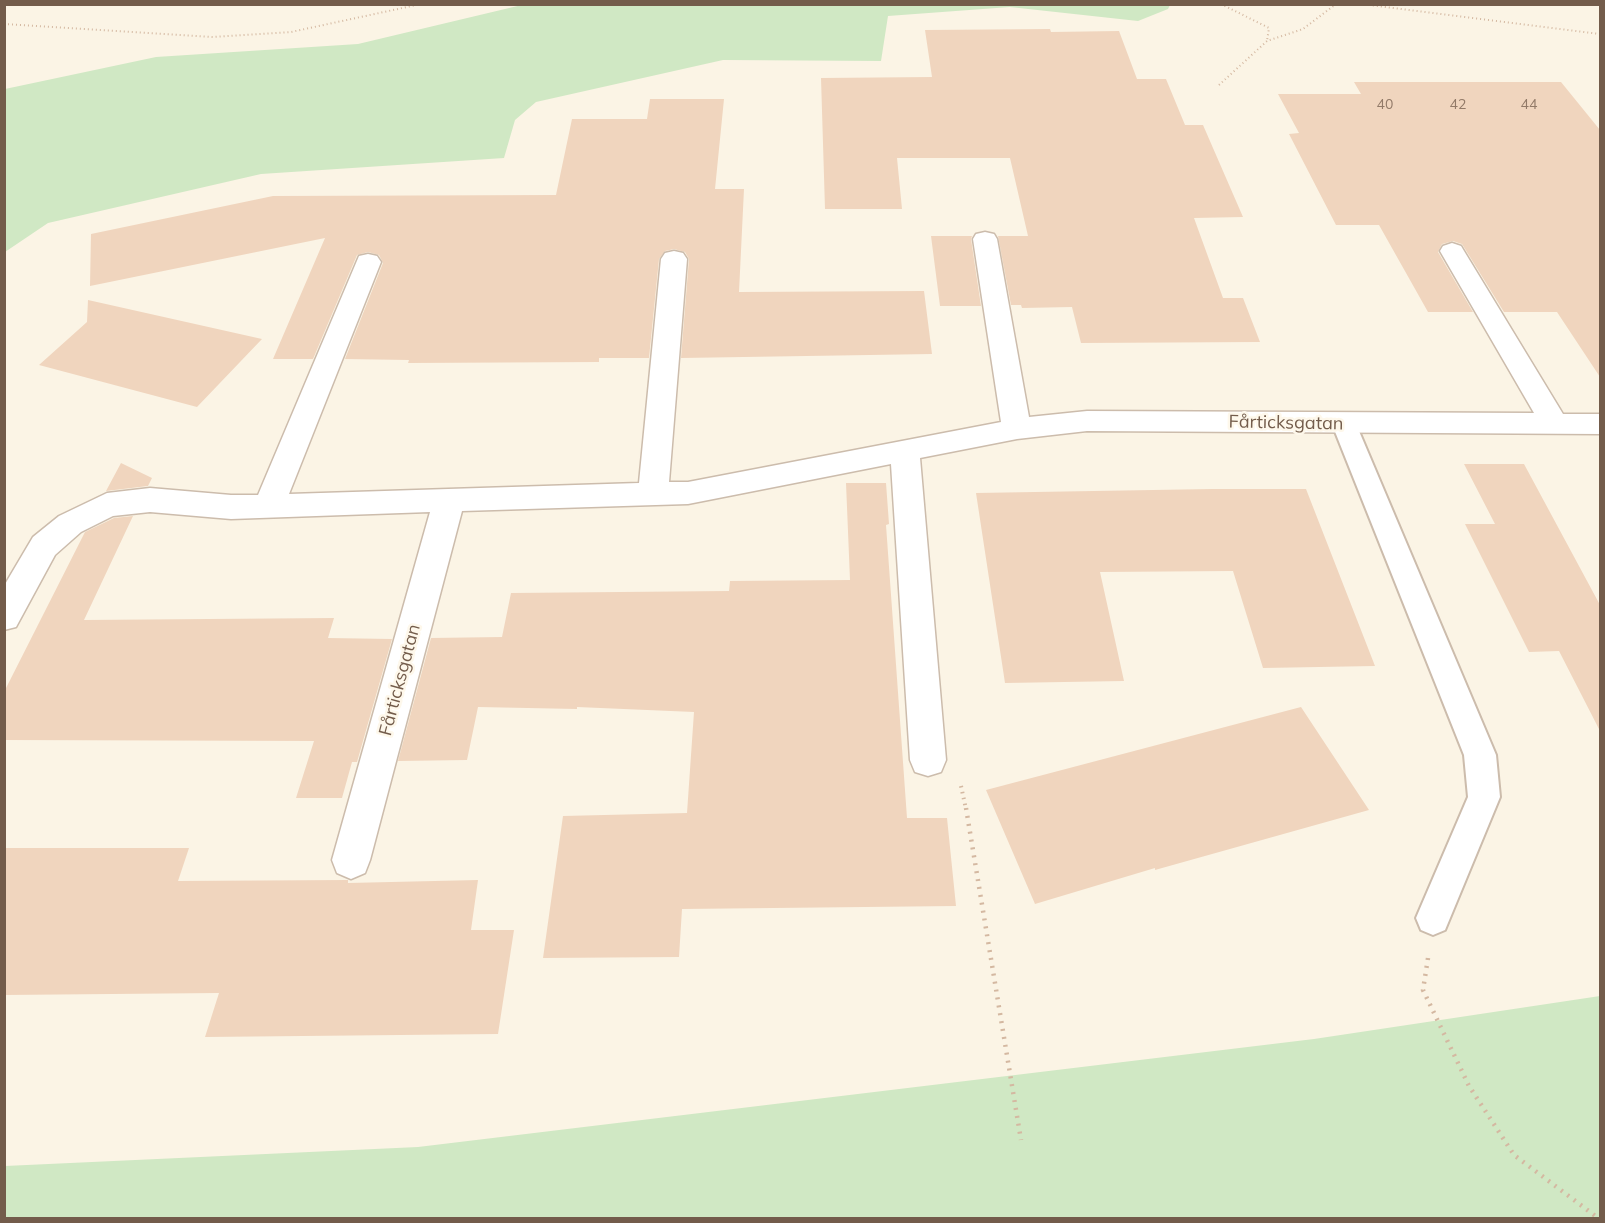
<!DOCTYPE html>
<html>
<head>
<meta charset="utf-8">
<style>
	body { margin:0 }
	#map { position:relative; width:1605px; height:1223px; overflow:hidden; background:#fbf4e5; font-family:Mulish,sans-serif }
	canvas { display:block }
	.frame { position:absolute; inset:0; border:6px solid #735c4b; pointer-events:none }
</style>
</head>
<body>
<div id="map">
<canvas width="1605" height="1223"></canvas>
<div class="frame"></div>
</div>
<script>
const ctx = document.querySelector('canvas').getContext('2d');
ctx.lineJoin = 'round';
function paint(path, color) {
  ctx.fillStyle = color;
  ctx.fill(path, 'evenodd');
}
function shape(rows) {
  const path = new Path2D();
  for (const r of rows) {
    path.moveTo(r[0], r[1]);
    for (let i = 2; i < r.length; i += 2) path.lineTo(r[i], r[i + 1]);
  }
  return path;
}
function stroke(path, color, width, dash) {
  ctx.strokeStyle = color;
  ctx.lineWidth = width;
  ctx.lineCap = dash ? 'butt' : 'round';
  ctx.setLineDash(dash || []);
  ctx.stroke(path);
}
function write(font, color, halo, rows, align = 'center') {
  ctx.font = font + ' Mulish,sans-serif';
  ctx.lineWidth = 5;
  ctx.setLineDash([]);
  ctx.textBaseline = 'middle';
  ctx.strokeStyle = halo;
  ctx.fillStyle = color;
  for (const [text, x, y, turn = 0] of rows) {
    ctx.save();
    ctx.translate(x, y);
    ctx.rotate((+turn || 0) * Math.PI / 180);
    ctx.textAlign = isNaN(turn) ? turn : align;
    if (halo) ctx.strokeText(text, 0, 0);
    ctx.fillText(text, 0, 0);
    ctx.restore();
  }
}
const green = shape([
	[526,4,1170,4,1170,5,1168,9,1138,21,1010,7,888,16,881,61,723,60,536,102,515,120,504,158,261,174,48,223,5,252,5,89,156,57,358,44],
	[1600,996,1600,1218,5,1218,5,1166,418,1147,1314,1039]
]);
const building = shape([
	[1050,29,1051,32,1119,31,1137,79,1166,79,1185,125,1203,125,1243,217,1194,218,1223,298,1243,298,1260,342,1081,343,1072,307,1022,308,1021,305,1011,305,998,236,1028,236,1010,158,897,158,902,209,825,209,821,78,932,77,925,30],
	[1354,82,1561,82,1600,130,1600,377,1557,312,1504,312,1462,244,1453,241,1442,244,1438,252,1473,312,1428,312,1379,225,1336,225,1289,134,1299,133,1278,94,1361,94],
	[650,99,724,99,715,189,744,189,739,292,924,291,932,354,681,358,689,259,685,252,674,249,665,251,659,259,649,358,599,358,599,362,408,363,409,360,345,359,383,263,379,255,368,252,357,255,313,359,273,359,325,238,90,286,91,234,273,196,556,195,572,119,647,119],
	[931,236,972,236,971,239,981,306,940,306],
	[88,300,262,339,197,407,39,365,87,322],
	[121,463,152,478,148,486,106,491],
	[1464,464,1524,464,1600,605,1600,731,1559,651,1529,652,1465,524,1495,524],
	[846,483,886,483,889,524,886,525,907,818,947,818,956,906,682,909,679,957,543,958,563,816,687,813,694,712,577,707,577,709,478,707,467,760,398,761,431,638,502,637,511,593,729,591,730,581,850,580],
	[1212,489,1306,489,1375,666,1263,668,1233,571,1100,572,1124,681,1005,683,976,493],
	[133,516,84,620,334,618,328,638,392,639,357,762,352,762,342,798,296,798,314,741,4,740,4,692,85,532,114,518],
	[1301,707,1369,810,1155,870,1155,868,1035,904,986,790],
	[4,848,189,848,178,881,348,880,348,883,478,880,471,930,514,930,498,1034,205,1037,219,993,4,995]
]);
const pathFar2 = shape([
	[1221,4,1269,28,1267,41],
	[1361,4,1600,34],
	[4,24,213,37,291,32,421,4],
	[1219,85,1267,41,1303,29,1336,4]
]);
const pathFar1 = shape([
	[961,786,966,809]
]);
const path = shape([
	[966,808,1021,1140],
	[1428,958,1423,990,1469,1086,1514,1155,1598,1218]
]);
const service = shape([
	[1344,415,1353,418,1356,424,1496,755,1500,797,1445,930,1433,935,1421,930,1416,918,1468,797,1464,755,1332,424,1335,418,1344,415]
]);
const minor = shape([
	[985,232,994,234,997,239,1029,417,1087,411,1534,413,1440,251,1443,246,1452,243,1461,246,1464,251,1563,414,1600,414,1600,434,1087,431,1017,439,920,458,946,760,941,772,928,776,915,772,910,760,891,464,688,504,462,511,370,860,365,873,351,879,337,873,332,860,430,512,231,519,150,512,113,516,81,532,55,555,16,627,4,630,4,586,33,537,59,516,107,493,150,488,231,495,258,495,359,256,368,254,377,256,381,262,289,494,639,483,661,259,665,253,674,251,683,253,687,259,669,482,688,482,1001,422,973,239,976,234,985,232]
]);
const farNumbernames = [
	["40",1385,105],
	["42",1458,105],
	["44",1529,105]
];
const streetNames = [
	["Fårticksgatan",1286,423,1],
	["Fårticksgatan",400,680,-75]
];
paint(green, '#d0e8c4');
paint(building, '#f0d5be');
stroke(service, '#ccbcac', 4);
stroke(minor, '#ccbcac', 3);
stroke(pathFar2, '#d4b8a1', 2, [1, 3]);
stroke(pathFar1, '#d4b8a1', 4, [1.5, 4.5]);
stroke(path, '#d4b8a1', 4.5, [2, 6]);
paint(service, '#fff');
paint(minor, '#fff');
write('14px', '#927a68', null, farNumbernames);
write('18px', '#735c4b', '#fef8eb', streetNames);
</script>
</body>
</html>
